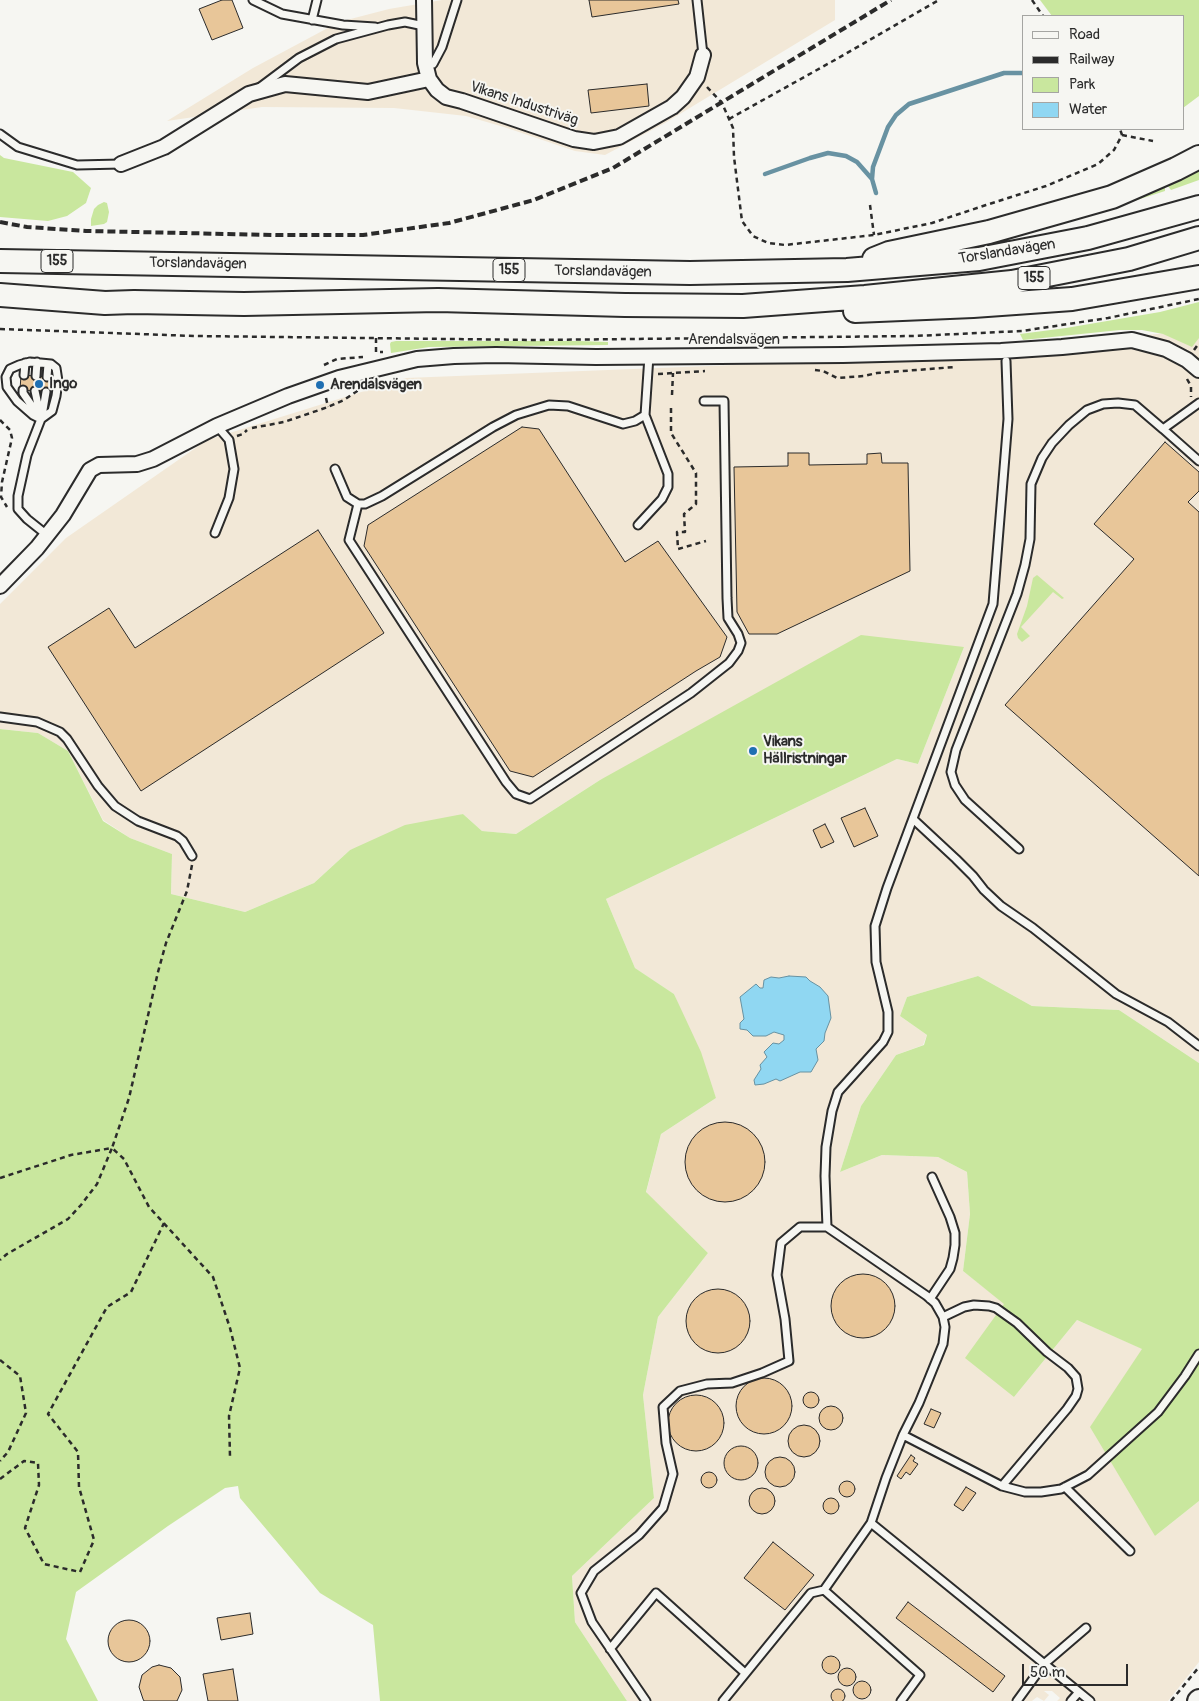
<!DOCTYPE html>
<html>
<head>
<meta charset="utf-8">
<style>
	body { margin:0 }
	#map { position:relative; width:1199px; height:1701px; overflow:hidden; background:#f6f6f2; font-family:Pangolin,sans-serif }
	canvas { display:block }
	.legend { position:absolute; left:1022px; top:15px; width:162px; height:115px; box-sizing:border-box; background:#f6f6f2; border:1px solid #a5a5a2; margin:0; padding:6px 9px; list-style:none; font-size:15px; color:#2b2b2b }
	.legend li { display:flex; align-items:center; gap:10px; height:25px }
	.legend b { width:25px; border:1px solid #a5a5a2 }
	.scale { position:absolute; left:1022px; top:1664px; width:106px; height:22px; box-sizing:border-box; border:2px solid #2b2b2b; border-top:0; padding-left:6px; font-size:15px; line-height:18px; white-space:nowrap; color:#2b2b2b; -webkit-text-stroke:4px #f6f6f2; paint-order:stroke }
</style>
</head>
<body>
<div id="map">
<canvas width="1199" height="1701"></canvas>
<ul class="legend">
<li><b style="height:6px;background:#f6f6f2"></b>Road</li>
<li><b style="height:6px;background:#2b2b2b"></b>Railway</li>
<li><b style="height:14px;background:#c9e79e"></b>Park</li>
<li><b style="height:14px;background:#90d7f2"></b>Water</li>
</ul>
<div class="scale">50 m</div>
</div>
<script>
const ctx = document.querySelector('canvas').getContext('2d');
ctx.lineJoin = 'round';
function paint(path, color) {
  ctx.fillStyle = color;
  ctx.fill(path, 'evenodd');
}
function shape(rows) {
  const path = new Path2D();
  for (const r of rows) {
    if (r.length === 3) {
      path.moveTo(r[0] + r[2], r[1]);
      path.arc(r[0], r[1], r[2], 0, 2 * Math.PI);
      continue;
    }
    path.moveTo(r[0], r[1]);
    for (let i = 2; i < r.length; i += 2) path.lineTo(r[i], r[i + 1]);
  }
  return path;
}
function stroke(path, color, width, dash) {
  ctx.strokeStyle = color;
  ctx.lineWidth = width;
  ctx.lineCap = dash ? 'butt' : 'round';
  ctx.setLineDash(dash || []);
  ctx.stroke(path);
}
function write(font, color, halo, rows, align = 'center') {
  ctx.font = font + ' Pangolin,sans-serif';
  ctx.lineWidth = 4;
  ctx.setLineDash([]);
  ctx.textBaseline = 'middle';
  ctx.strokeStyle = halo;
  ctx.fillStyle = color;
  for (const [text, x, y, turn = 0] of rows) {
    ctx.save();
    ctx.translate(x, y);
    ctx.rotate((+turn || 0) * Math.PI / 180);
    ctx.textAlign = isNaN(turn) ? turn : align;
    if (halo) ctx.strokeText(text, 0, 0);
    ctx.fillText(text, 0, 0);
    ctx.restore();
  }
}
const built = shape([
	[442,0,835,0,835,20,665,123,605,155,575,151,504,127,466,116,394,108,262,107,167,121,253,68,339,22,389,9],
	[1199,328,1199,1063,1119,1010,1032,1006,978,976,907,997,900,1016,927,1035,923,1045,896,1055,861,1106,840,1172,882,1155,938,1157,967,1172,970,1214,963,1271,1004,1303,1014,1397,1077,1320,1143,1349,1155,1536,1199,1501,1199,1662,1168,1701,1057,1701,1060,1698,1052,1691,1044,1691,1049,1695,1044,1701,1037,1697,1032,1701,627,1701,575,1622,572,1576,654,1498,643,1395,658,1317,708,1253,646,1193,661,1134,716,1098,674,994,635,968,606,899,897,759,918,764,964,647,600,780,516,834,482,831,463,814,350,850,314,883,245,912,171,894,172,854,130,838,103,820,68,751,38,733,0,729,0,604,66,538,207,440,406,378,734,365,1185,332]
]);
const green = shape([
	[1040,0,1199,0,1199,96,1183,108,1183,16,1052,16],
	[0,155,4,158,73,172,91,188,86,203,67,216,48,221,0,217],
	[1199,168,1199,180,1171,190,1167,185,1165,187,1165,191,1115,207],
	[104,202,107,203,109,212,107,222,104,224,91,226,91,219,94,209,98,205],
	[1199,302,1199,338,1192,347,1163,334,1142,330,1120,330,1023,340,1020,334,1066,328,1160,312],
	[396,341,579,341,608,342,608,345,429,347,391,353,390,344,391,342],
	[1037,575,1064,598,1062,599,1053,592,1021,627,1030,636,1022,642,1018,638,1017,634,1027,606,1033,578],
	[861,635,964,647,918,764,897,759,606,899,635,968,674,994,701,1052,716,1098,661,1134,646,1192,708,1253,658,1317,643,1395,654,1498,572,1576,575,1622,627,1701,380,1701,373,1625,320,1593,240,1498,238,1486,225,1488,168,1526,76,1592,66,1639,98,1701,0,1701,0,729,38,733,68,751,103,821,130,838,172,854,171,894,245,912,314,883,350,850,405,825,463,814,482,831,516,834,600,780],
	[978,976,1032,1006,1119,1010,1199,1063,1199,1501,1155,1536,1090,1427,1142,1349,1077,1320,1014,1397,965,1358,1004,1304,963,1271,970,1214,967,1172,938,1157,882,1155,840,1172,861,1106,896,1055,924,1045,927,1035,900,1016,907,997]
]);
const water = shape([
	[789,976,806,977,810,981,820,987,828,996,831,1018,825,1033,824,1041,816,1049,818,1060,811,1072,800,1072,780,1081,776,1079,764,1084,755,1085,754,1080,761,1069,760,1065,767,1057,764,1052,773,1043,779,1044,784,1040,784,1035,774,1032,766,1036,753,1036,747,1030,740,1029,740,1023,744,1019,740,997,756,984,760,988,763,988,764,980,771,977,779,978,789,976]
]);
const stream = shape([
	[765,174,810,158,828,153,846,156,857,162,872,179],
	[876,193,872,179,873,167,888,127,896,115,909,104,1004,73,1023,73]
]);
const building = shape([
	[222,0,232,0,243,28,212,40,199,9,222,0],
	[589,0,678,0,679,4,592,17,589,0],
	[647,84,649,106,591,113,588,90,647,84],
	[21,375,51,377,50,392,20,390,21,375],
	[522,427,539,429,625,562,658,541,727,637,720,657,696,671,533,777,510,771,364,546,368,525,522,427],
	[1165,442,1199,472,1199,491,1188,502,1199,512,1199,876,1005,705,1134,559,1094,524,1165,442],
	[788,453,809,453,809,465,867,464,867,454,881,453,882,463,908,463,910,571,777,634,749,634,737,612,734,467,788,466,788,453],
	[318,530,384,633,141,791,48,647,109,608,135,648,318,530],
	[865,808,878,836,854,847,841,818,865,808],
	[825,824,834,842,821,848,813,830,825,824],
	[725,1162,40],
	[863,1306,32],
	[718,1321,32],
	[764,1406,28],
	[811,1400,8],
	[696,1423,28],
	[831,1418,12],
	[931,1409,941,1413,934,1428,924,1424,931,1409],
	[804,1441,16],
	[741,1463,17],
	[911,1455,915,1458,913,1461,918,1464,910,1475,906,1472,901,1479,897,1476,911,1455],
	[780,1472,15],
	[709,1480,8],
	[847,1489,8],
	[966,1487,976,1493,963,1511,954,1505,966,1487],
	[762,1501,13],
	[831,1506,8],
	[773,1542,814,1575,785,1610,744,1578,773,1542],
	[908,1602,1005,1676,993,1692,896,1618,908,1602],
	[250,1613,253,1634,221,1640,217,1618,250,1613],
	[129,1641,21],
	[831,1665,9],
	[159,1665,171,1668,180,1677,182,1690,177,1701,144,1701,143,1699,139,1687,142,1675,152,1667,159,1665],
	[847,1677,9],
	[233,1669,238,1701,208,1701,203,1674,233,1669],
	[862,1690,9],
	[838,1696,7]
]);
const path = shape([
	[1032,0,1043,16],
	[707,87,722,103,733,128,734,157,742,221,753,236,768,243,785,245,874,235,932,223,986,205,1046,186,1098,164,1114,150,1122,135,1120,129],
	[729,119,833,61,939,0],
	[1122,135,1153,141],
	[870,205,874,235],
	[0,329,195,336,536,340,914,336,1022,331,1108,318,1199,299],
	[376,338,376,352,383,352],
	[1194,350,1199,343],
	[324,365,337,359,363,357],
	[815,370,823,371,837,378,864,376,877,373,955,367],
	[658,374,705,371],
	[1187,379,1191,386,1191,397],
	[672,395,673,373],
	[326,398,328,407],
	[671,408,671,433,696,473,696,504,684,514,685,532,677,532,678,549,706,541],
	[0,420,10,430,12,438,2,482,1,497,7,507],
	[252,428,284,422,328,407,344,400,363,387],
	[237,436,243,434,247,430],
	[192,865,187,891,166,943,158,972,129,1098,112,1148,124,1159,149,1207,213,1277,230,1328,240,1368,229,1416,230,1457],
	[0,1178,71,1155,112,1148,97,1184,81,1205,68,1219,7,1254,0,1260],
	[0,1360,20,1376,26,1413,8,1452,0,1461],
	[0,1479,24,1461,38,1463,39,1485,25,1528,44,1564,80,1572,94,1540,79,1487,78,1452,48,1414,107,1307,131,1292,164,1223],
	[1171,1701,1199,1667]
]);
const lane = shape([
	[253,0,282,14,343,25,375,27],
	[697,0,703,55],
	[312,20,317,0],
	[425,63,433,64,442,47,457,0],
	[259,88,299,58,336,39,388,25,405,22,424,26],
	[0,134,18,147,77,165,121,164],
	[30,362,51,364,56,368,58,381,56,396,52,411,41,419,33,415,17,401,7,387,6,377,10,369,19,365,30,362],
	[24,375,25,363],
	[36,376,37,362],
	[47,377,48,364],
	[23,390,23,393,38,415],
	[35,391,41,419,27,455,18,496,18,509,27,519,47,535],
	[42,416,46,392],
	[1163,429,1199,461],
	[335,469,347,497,358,504,365,504,382,496,493,427,516,415,549,405,568,406,623,424,635,421,645,415,649,356],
	[358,504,349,540,506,782,516,794,530,799,691,693,729,663,738,651,741,643,738,634,728,618,727,598,724,401,704,401],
	[638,525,662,499,668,487,668,474,645,415],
	[215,533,229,498,234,469,229,440,217,426],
	[0,717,37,722,60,732,67,739,98,786,115,806,138,821,177,836,183,841,192,856],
	[913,819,956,859,973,876,984,890,1001,906,1033,928,1116,994,1168,1022,1199,1046],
	[1019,849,965,800,955,785,951,772,956,750,1017,594,1025,565,1030,539,1031,484,1042,458,1052,443,1069,425,1087,410,1103,404,1118,403,1135,405,1163,429,1199,403],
	[827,1227,825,1176,826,1147,832,1111,838,1092,883,1042,888,1032,888,1012,876,962,875,926,887,888,993,604,1008,419,1006,361],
	[930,1299,950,1269,953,1258,955,1245,955,1233,950,1217,932,1177],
	[943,1317,964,1307,974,1305,989,1306,996,1308,1017,1323,1047,1352,1068,1368,1076,1377,1078,1389,1076,1396,1067,1409,1002,1486],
	[903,1435,1002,1486,1025,1492,1041,1492,1061,1489,1088,1475,1158,1412,1185,1376,1199,1354],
	[1065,1487,1130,1551],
	[871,1523,824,1590,920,1675,901,1701],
	[610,1649,656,1593,745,1673],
	[646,1701,592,1622,581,1593,594,1571,639,1535,663,1508,673,1474,666,1443,663,1407,680,1391,707,1384,732,1383,762,1373,789,1361,785,1319,777,1275,781,1243,800,1227,827,1227,927,1296,935,1303,943,1317,945,1327,943,1344,919,1403,903,1435,886,1478,871,1523,1090,1701],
	[723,1701,811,1593,824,1590],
	[1017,1701,1044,1664,1086,1628],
	[1071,1701,1079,1692]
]);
const street = shape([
	[429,79,437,90,446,97,462,101,574,139,594,142,619,137,672,107,683,97,697,77,703,55],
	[121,164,164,147,249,94,285,84,368,92,429,79,425,63,424,0],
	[0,586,37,548,63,515,90,470,99,465,137,464,153,459,217,426,288,396,339,378,417,359,454,356,496,355,596,357,843,355,1001,351,1062,347,1132,340,1166,349,1187,360,1199,370]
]);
const secondary = shape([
	[1198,1701,1199,1700]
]);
const primary = shape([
	[874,259,889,253,989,232,1112,197,1176,169,1199,157],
	[0,261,690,273,847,270,979,259,1088,238,1199,207],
	[0,295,105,303,134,302,244,304,438,300,625,305,743,306,865,297,1012,282,1129,259,1199,238],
	[855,311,973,306,1072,299,1199,277]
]);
const rail = shape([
	[0,222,27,227,86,231,277,235,363,235,449,223,534,200,613,168,891,0]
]);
const markers = [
	[39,384,5,"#1f6fb2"],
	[320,385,5,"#1f6fb2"],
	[753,751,5,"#1f6fb2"]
];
const shields = [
	[57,261,32],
	[509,270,32],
	[1034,278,32]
];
const shieldNames = [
	["155",57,261],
	["155",509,270],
	["155",1034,278]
];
const streetNames = [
	["Vikans Industriväg",524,104,18],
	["Torslandavägen",1007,252,-9],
	["Torslandavägen",198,264,1],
	["Torslandavägen",603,272,1],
	["Arendalsvägen",734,340]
];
const poiNames = [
	["Ingo",49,384],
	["Arendalsvägen",330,385],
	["Vikans",763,742],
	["Hällristningar",763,759]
];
paint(built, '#f2e8d7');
paint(green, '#c9e79e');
paint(water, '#90d7f2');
stroke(water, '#6892a2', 1);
stroke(stream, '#6892a2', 4.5);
paint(building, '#e8c699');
stroke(building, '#2b2b2b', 1);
stroke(lane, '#2b2b2b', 11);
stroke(street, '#2b2b2b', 18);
stroke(secondary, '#2b2b2b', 24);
stroke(primary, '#2b2b2b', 26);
stroke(path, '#2b2b2b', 2.5, [5, 4]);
stroke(lane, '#f6f6f2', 7);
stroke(street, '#f6f6f2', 14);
stroke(secondary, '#f6f6f2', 20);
stroke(primary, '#f6f6f2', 22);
stroke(rail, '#2b2b2b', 4, [8, 4]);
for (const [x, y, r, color] of markers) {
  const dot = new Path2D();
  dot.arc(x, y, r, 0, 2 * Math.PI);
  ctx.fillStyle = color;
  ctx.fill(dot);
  stroke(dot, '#f6f6f2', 2);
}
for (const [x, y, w] of shields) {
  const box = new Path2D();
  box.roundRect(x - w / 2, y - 11.5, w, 23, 4);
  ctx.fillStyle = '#f6f6f2';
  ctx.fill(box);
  stroke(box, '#2b2b2b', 1);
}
write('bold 14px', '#2b2b2b', null, shieldNames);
write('15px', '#2b2b2b', '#f6f6f2', streetNames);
write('bold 15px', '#2b2b2b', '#f6f6f2', poiNames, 'left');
</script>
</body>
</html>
